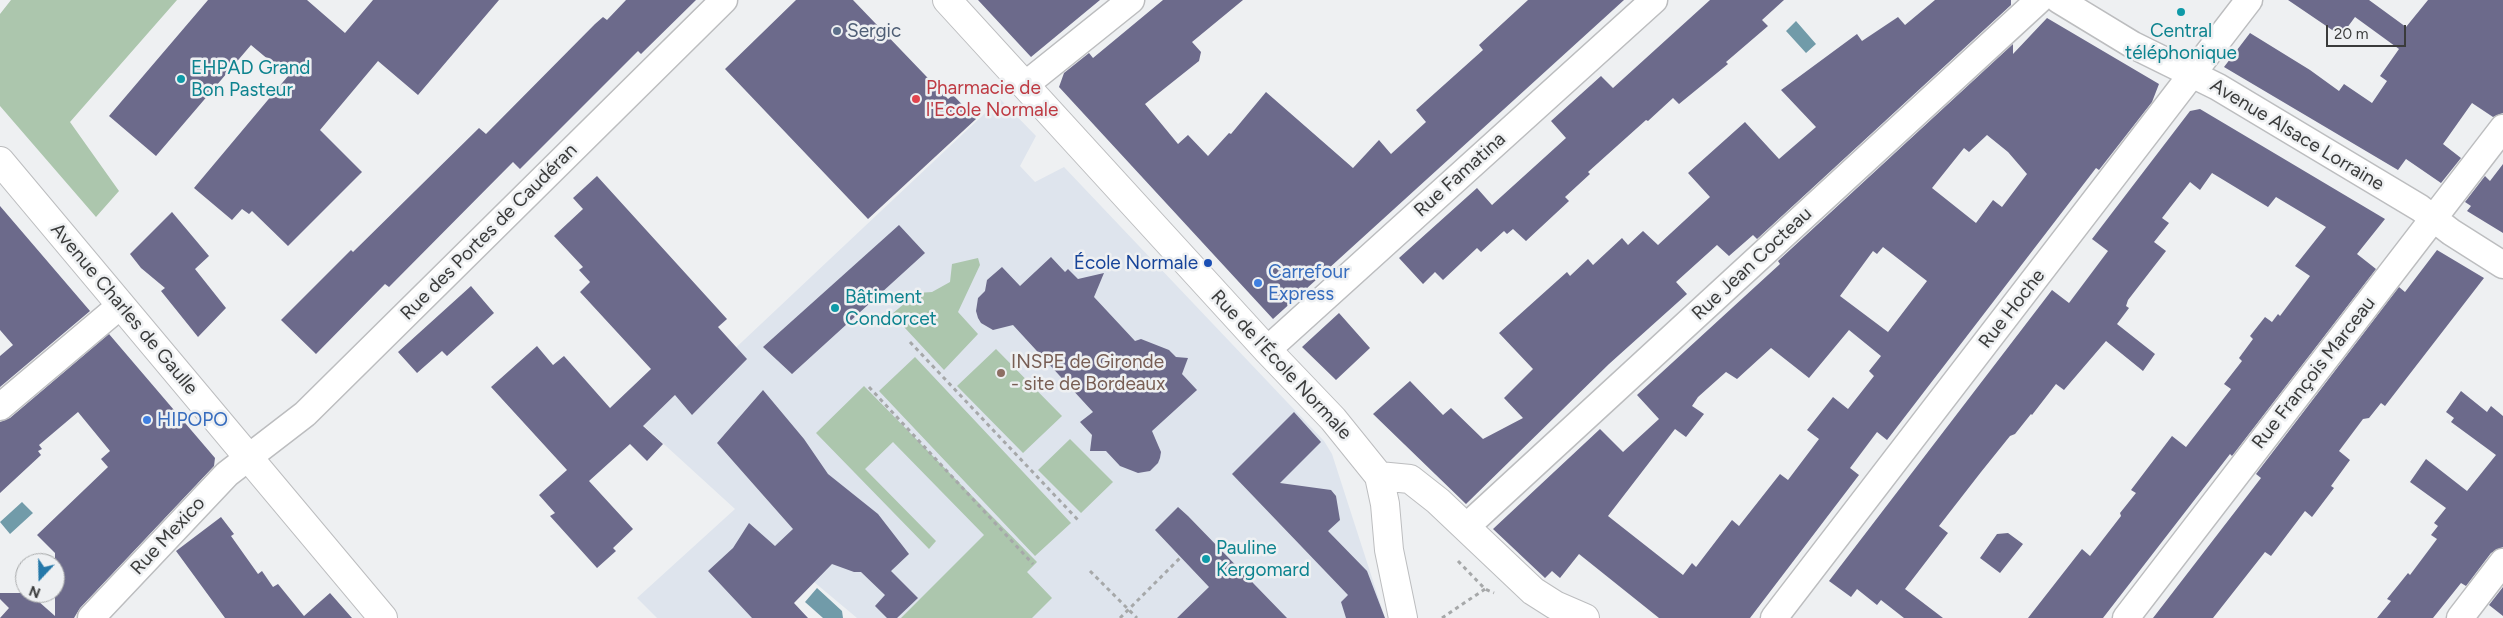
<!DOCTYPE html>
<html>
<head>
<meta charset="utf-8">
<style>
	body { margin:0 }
	#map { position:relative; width:2503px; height:618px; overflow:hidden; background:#eef0f2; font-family:Figtree,sans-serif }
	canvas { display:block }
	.north { position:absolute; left:15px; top:553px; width:50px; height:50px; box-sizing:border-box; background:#eef0f2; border:1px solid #a6a8a9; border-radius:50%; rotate:201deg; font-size:14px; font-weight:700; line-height:20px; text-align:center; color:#3a3b3b }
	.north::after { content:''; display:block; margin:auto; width:18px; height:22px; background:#2578a9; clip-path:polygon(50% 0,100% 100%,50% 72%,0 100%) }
	.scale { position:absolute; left:2326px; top:25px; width:80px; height:22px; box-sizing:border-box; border:2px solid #3a3b3b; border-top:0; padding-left:6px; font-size:15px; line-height:18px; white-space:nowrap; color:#3a3b3b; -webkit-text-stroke:4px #eef0f2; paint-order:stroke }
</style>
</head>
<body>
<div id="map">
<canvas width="2503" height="618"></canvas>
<div class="north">N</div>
<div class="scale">20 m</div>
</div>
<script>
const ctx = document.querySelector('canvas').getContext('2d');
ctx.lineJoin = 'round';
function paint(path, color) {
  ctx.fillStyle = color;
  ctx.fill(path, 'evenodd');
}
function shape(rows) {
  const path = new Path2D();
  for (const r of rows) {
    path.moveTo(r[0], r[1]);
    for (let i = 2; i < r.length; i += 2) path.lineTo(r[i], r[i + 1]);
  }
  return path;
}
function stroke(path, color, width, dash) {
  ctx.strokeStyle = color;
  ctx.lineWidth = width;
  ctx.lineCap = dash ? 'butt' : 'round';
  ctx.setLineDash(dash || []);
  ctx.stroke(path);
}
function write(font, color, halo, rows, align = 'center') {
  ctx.font = font + ' Figtree,sans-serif';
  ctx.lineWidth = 5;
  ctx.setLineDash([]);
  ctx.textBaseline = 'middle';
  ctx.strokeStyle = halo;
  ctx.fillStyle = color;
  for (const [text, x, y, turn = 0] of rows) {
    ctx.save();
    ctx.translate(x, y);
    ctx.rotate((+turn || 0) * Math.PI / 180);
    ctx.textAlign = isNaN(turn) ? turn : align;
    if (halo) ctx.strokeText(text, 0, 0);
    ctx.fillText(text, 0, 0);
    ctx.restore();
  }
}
const built = shape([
	[1000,99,1036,136,1020,166,1035,182,1064,167,1324,441,1332,454,1385,618,857,618,814,582,779,618,657,618,637,598,735,509,643,425,724,351,727,356]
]);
const green = shape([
	[11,0,177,0,70,122,119,191,96,217,0,106,0,14],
	[978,258,980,265,958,312,978,334,944,370,892,314,917,293,932,292,950,282,952,264],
	[996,349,1062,416,1023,453,957,386],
	[915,357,1071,523,1035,556,879,391],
	[864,386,1037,562,1027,572,1052,598,1032,618,901,618,984,535,893,442,865,469,936,541,929,549,816,433],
	[1070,439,1113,482,1081,513,1038,470]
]);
const water = shape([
	[1796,21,1816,44,1806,53,1786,31],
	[22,502,33,513,10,534,0,522],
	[817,588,842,611,843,618,823,618,805,602]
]);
const building = shape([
	[208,0,307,0,345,33,373,0,499,0,418,95,378,61,320,130,362,172,288,246,252,211,249,214,242,209,232,220,194,188,288,76,251,45,156,156,109,116],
	[626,0,696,0,641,54,638,51,520,169,513,162,389,287,385,284,316,354,281,320,351,250,353,252,479,128,486,134,595,24,603,17,607,20],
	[796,0,853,0,948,99,953,95,976,119,868,219,725,69],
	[978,0,1100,0,1031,57],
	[1163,0,1243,0,1192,42,1201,52,1199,61,1145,104,1178,144,1188,135,1208,156,1229,133,1231,134,1266,92,1353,168,1379,140,1391,154,1426,122,1416,110,1483,50,1479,45,1528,0,1624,0,1273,319,1059,87,1064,73,1089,53,1093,58],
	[1710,0,1784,0,1762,20,1768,26,1726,62,1728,64,1679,104,1673,98,1648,121,1646,120,1588,172,1590,174,1565,197,1569,201,1526,241,1513,229,1507,234,1504,231,1481,252,1477,248,1443,280,1435,272,1423,284,1399,258,1477,188,1492,205,1566,138,1551,121,1601,76,1613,88],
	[1935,0,2011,0,2011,5,1757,239,1753,235,1729,256,1717,245,1676,282,1687,294,1609,364,1466,504,1373,414,1410,381,1443,415,1451,408,1483,439,1523,418,1504,398,1533,369,1499,333,1567,272,1570,276,1588,259,1593,265,1622,238,1628,245,1643,231,1658,245,1710,197,1688,173,1745,122,1779,159,1816,127,1781,90,1857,34,1862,41,1898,17,1905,25],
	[2288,0,2369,0,2406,27,2428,0,2503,0,2503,113,2493,117,2472,103,2443,144,2461,158,2441,183,2406,159,2398,170,2224,67,2250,33,2310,70,2339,91,2344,84,2372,103,2387,81,2380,76,2399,49,2355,17,2341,36],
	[2047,18,2159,84,2152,102,2099,170,2096,168,1887,440,1877,432,1850,468,1859,475,1750,618,1659,618,1579,554,1560,578,1552,571,1545,578,1493,529,1600,429,1623,452,1659,419,1637,395,1780,264,1778,261,2013,44,2013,54],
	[1987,135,2008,152,2027,174,2002,207,1993,200,1976,223,1932,188,1964,148,1969,152],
	[1883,247,1927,281,1888,332,1840,296,1873,251,1877,254],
	[1849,330,1881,356,1869,371,1874,376,1848,409,1833,397,1807,430,1819,439,1788,480,1780,474,1739,526,1732,520,1696,567,1692,563,1683,575,1608,516,1675,429,1686,437,1704,414,1692,406,1698,397,1726,372,1737,379,1771,348,1809,378],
	[2200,109,2385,219,2357,254,2376,269,2232,456,2230,454,2103,618,2028,618,2082,549,2090,556,2121,516,2120,513,2136,493,2131,490,2172,436,2186,447,2231,389,2224,384,2242,361,2239,358,2253,339,2250,336,2265,317,2272,322,2278,314,2280,316,2310,276,2295,266,2326,227,2276,197,2268,207,2212,173,2200,190,2190,182,2162,218,2169,223,2154,242,2166,251,2128,300,2126,306,2129,308,2117,324,2155,354,2143,371,2106,341,2064,390,2056,384,2032,415,2031,414,2015,434,2010,436,1981,472,1939,526,1948,533,1905,589,1943,618,1904,618,1881,600,1877,605,1857,589,1851,597,1829,581,2052,290,2069,303,2108,251,2092,239,2190,111],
	[2503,164,2503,233,2467,211,2471,206,2465,202,2485,176,2490,181],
	[597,176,727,319,718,327,747,359,692,415,675,395,643,426,663,444,647,461,630,444,589,481,633,529,613,548,616,551,597,568,550,516,555,513,539,495,567,470,491,387,537,346,553,365,564,356,610,408,651,369,580,292,590,282,579,270,583,267,554,236,583,209,573,198],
	[0,206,90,311,0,387,0,356,13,345,0,330],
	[172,212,209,256,195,269,226,308,198,337,161,291,165,288,141,268,130,254],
	[899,225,925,253,792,374,763,347],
	[2437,250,2484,278,2385,406,2381,403,2369,418,2363,419,2339,451,2350,460,2331,486,2334,488,2312,517,2305,511,2271,556,2265,552,2213,618,2153,618,2261,478,2256,474,2399,287,2405,292],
	[1051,257,1065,272,1068,269,1078,279,1104,273,1094,297,1135,341,1141,339,1169,350,1176,357,1188,358,1182,374,1197,390,1152,431,1161,452,1160,458,1158,463,1150,471,1138,473,1120,466,1106,451,1090,451,1092,435,1080,422,1093,412,1013,325,993,330,981,323,978,318,976,311,978,298,985,291,987,280,1002,267,1020,286],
	[471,286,494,313,447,356,442,351,417,373,398,352],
	[1339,313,1370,348,1336,380,1302,347],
	[109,334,215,458,214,466,80,608,74,618,0,618,9,608,0,599,0,593,29,593,55,616,55,553,37,535,108,467,101,459,110,451,78,412,39,445,42,449,38,451,41,455,0,493,0,422,10,418],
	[763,390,804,439,828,474,878,514,909,554,891,571,918,598,897,618,887,618,875,606,885,595,861,572,854,572,832,564,794,603,808,618,752,618,708,571,733,548,749,523,775,546,793,529,717,443],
	[2461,391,2487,412,2491,406,2503,416,2503,547,2491,553,2466,586,2461,583,2433,618,2377,618,2391,601,2387,599,2408,573,2410,575,2437,539,2431,535,2438,526,2434,523,2446,508,2410,482,2426,459,2467,491,2496,455,2451,422,2454,418,2446,412],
	[1294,412,1321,442,1280,483,1331,490,1336,496,1340,520,1328,531,1367,571,1385,618,1346,618,1341,602,1348,595,1232,474],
	[1178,507,1188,516,1287,618,1177,618,1209,587,1155,530],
	[221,517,234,534,231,536,258,574,262,571,273,587,278,584,304,616,330,593,352,618,225,618,176,551],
	[2008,533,2023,544,2000,573,1980,558,1997,534],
	[2503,587,2503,616,2489,605]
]);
const path = shape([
	[910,342,1078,520],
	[869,387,1033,564],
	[1458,561,1485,589,1494,593],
	[1090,571,1137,618],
	[1120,618,1180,558],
	[1442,618,1485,589]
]);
const street = shape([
	[2059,0,2133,45,2218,87,2420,208,2451,232,2503,265],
	[1025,85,1131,0],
	[1267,350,1654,0],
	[0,407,121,305],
	[1466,527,2039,0],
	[91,618,227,474,305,414,724,0],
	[1774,618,2249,0],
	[2126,618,2503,128],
	[2460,618,2503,562]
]);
const secondary = shape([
	[947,0,1267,350,1333,419,1379,476,1410,479,1438,501,1533,591,1555,605,1585,618],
	[0,161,383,618],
	[1379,476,1385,504,1389,550,1403,618]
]);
const markers = [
	[2181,12,5,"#0f9aa8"],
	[837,31,5,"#5c6f8a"],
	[181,79,5,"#0f9aa8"],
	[916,99,5,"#e0444e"],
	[1208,263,5,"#1a4fb4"],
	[1258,283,5,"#3f7fe0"],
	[835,308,5,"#0f9aa8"],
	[1001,373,5,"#8d6e63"],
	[147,420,5,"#3f7fe0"],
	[1206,559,5,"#0f9aa8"]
];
const serviceNames = [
	["Sergic",847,31]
];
const cultureNames = [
	["Central",2181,31,"center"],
	["téléphonique",2181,53,"center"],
	["EHPAD Grand",191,68],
	["Bon Pasteur",191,90],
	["Bâtiment",845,297],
	["Condorcet",845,319],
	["Pauline",1216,548],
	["Kergomard",1216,570]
];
const healthNames = [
	["Pharmacie de",926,88],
	["l'Ecole Normale",926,110]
];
const streetNames = [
	["Avenue Alsace Lorraine",2297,135,31],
	["Rue Famatina",1460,175,-42],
	["Rue des Portes de Caudéran",489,232,-45],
	["Rue Jean Cocteau",1752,264,-43],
	["Avenue Charles de Gaulle",124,309,50],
	["Rue Hoche",2012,309,-52],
	["Rue de l'École Normale",1281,365,47],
	["Rue François Marceau",2314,373,-52],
	["Rue Mexico",168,536,-47]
];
const transitNames = [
	["École Normale",1198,263]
];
const shopNames = [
	["Carrefour",1268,272],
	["Express",1268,294],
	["HIPOPO",157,420]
];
const educationNames = [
	["INSPE de Gironde",1011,362],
	["- site de Bordeaux",1011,384]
];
paint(built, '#dee4ed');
paint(green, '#acc6ad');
paint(water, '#719ba9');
paint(building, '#6c6a8b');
stroke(street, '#bcbdbf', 29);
stroke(secondary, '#bcbdbf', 30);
stroke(path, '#a6a8a9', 3, [4, 4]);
stroke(street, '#fff', 26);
stroke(secondary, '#fff', 28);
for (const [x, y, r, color] of markers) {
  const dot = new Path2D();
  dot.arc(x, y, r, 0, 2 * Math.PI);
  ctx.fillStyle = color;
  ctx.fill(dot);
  stroke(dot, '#eef0f2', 2);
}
write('19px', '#4e5e75', '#eef0f2', serviceNames, 'left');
write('19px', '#0d838f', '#eef0f2', cultureNames, 'left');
write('19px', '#be3a42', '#eef0f2', healthNames, 'left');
write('19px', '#3a3b3b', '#eef0f2', streetNames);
write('19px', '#164399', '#eef0f2', transitNames, 'right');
write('19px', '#366cbe', '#eef0f2', shopNames, 'left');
write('19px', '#785e54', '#eef0f2', educationNames, 'left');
</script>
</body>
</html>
